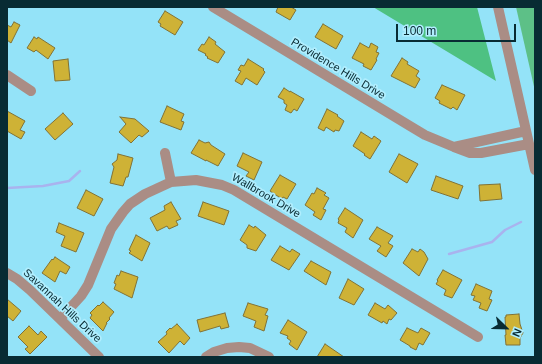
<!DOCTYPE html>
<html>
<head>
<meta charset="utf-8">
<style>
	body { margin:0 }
	#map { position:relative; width:542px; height:364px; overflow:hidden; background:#94e3f8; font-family:Arial,sans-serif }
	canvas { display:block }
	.frame { position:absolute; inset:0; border:8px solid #082b33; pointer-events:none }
	.north { position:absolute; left:486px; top:308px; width:40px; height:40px; -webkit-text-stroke:3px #b0eefe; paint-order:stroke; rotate:113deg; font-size:11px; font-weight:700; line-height:16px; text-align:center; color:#082b33 }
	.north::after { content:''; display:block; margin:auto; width:14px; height:18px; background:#082b33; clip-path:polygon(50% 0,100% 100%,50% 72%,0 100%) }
	.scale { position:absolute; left:396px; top:24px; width:120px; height:18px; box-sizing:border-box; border:2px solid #082b33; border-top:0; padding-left:5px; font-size:12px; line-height:14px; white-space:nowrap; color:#082b33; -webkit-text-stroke:3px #b0eefe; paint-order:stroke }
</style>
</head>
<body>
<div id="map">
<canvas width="542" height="364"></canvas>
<div class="frame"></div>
<div class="north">N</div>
<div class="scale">100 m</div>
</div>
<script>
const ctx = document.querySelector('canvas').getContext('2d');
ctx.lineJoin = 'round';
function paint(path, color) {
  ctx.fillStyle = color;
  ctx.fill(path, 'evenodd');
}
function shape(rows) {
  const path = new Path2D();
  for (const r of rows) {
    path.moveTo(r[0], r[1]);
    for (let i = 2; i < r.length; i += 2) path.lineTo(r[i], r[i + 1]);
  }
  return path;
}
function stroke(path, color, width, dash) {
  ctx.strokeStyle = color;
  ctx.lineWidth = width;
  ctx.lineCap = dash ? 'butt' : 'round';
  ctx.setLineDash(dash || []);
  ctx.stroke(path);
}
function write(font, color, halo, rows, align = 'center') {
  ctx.font = font + ' Arial,sans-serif';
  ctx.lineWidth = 3.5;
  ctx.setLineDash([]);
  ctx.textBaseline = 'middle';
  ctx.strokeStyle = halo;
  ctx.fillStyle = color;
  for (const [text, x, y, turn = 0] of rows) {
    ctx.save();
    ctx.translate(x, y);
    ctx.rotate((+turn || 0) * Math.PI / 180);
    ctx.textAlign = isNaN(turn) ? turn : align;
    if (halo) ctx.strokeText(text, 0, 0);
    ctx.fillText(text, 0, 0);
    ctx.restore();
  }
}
const green = shape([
	[516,7,535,7,535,91]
]);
const forest = shape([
	[373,7,419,8,477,7,496,81]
]);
const stream = shape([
	[7,188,43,186,69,181,80,171],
	[449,254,492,242,505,230,521,222]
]);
const building = shape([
	[278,7,291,7,296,10,290,20,276,12,278,7],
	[165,11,183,22,175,35,160,26,161,24,158,22,165,11],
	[14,22,20,25,11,43,7,40,7,25,11,27,14,22],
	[323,24,343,36,336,49,315,37,323,24],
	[34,37,37,39,38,37,55,48,48,59,36,50,34,52,27,48,34,37],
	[209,37,216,42,215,44,225,52,218,63,207,58,208,57,205,55,206,54,198,50,202,44,204,45,209,37],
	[360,43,369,48,371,43,378,47,376,52,379,53,376,59,377,60,371,70,363,66,364,64,352,58,360,43],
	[402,58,408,62,407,64,419,71,416,76,420,79,415,88,391,76,402,58],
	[68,59,70,80,55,81,53,61,68,59],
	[248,59,264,69,263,70,265,72,257,85,246,78,242,85,235,81,241,71,238,70,241,65,244,66,248,59],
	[442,85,465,95,457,110,453,107,451,109,439,103,440,101,435,98,442,85],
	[284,88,290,92,290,91,304,99,297,111,294,109,291,113,285,110,287,105,284,103,284,100,278,97,284,88],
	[167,106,184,114,181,121,184,122,181,130,160,122,167,106],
	[327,109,338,115,337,116,344,121,339,131,335,130,334,132,326,127,324,131,318,128,327,109],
	[7,111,25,121,20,130,25,132,21,139,7,131,7,111],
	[63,113,73,124,55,140,45,129,63,113],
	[120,117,135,119,149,131,142,137,139,135,131,143,119,132,126,124,120,117],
	[361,132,372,139,374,136,381,141,370,159,364,155,365,154,353,146,361,132],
	[199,140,205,143,209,142,211,145,225,154,218,166,206,160,206,161,191,153,199,140],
	[243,153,262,162,254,180,246,176,249,172,237,166,243,153],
	[118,154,133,158,128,177,126,177,123,186,110,183,114,167,112,164,117,160,118,154],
	[399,154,418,164,407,183,389,172,399,154],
	[280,175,296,184,287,199,283,197,282,199,270,191,280,175],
	[436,176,463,186,458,199,431,190,436,176],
	[500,184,502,199,480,201,479,185,500,184],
	[317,188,326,193,324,195,329,198,323,209,326,210,321,220,313,215,315,212,305,205,312,193,314,194,317,188],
	[86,190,103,199,94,216,77,208,86,190],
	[171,202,181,219,176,221,178,225,169,229,167,226,157,231,150,218,165,210,164,206,171,202],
	[203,202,229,211,224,225,198,216,203,202],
	[345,208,363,220,353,238,345,232,347,228,338,223,339,220,338,219,345,208],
	[59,223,84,233,76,252,61,246,65,236,56,232,59,223],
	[249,225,254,228,255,226,266,235,256,251,247,248,247,245,240,240,249,225],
	[377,227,393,236,388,243,393,246,386,257,377,251,381,246,369,239,377,227],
	[136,235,150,243,142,261,129,253,131,251,129,250,136,235],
	[280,246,290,252,292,249,300,254,289,270,271,260,280,246],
	[412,249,418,252,420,249,424,252,428,259,419,276,403,263,412,249],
	[55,257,70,267,66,274,60,271,55,282,42,273,52,259,53,260,55,257],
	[311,261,331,272,326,285,304,271,311,261],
	[443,270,462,280,452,298,444,295,446,290,436,284,438,281,437,280,443,270],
	[121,271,138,277,132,298,114,289,116,284,114,283,117,275,119,276,121,271],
	[348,279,364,289,354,305,339,298,348,279],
	[476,284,492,291,489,299,492,300,487,311,479,308,481,303,473,300,475,296,471,295,476,284],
	[7,299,21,311,13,321,7,316,7,299],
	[103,302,114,312,109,318,110,319,106,323,107,323,103,331,90,318,92,315,90,313,98,305,99,306,103,302],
	[248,303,268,309,265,315,268,316,264,331,254,327,256,321,243,316,248,303],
	[375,303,385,309,388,305,397,313,391,320,389,319,387,324,383,321,382,323,368,315,375,303],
	[225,313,229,327,221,329,220,326,200,332,197,320,225,313],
	[519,314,520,324,523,333,520,338,520,345,506,345,505,335,506,335,505,317,506,317,506,315,519,314],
	[288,320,307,332,297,350,289,344,291,341,287,338,288,336,280,333,288,320],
	[177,324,190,338,184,345,180,341,169,353,158,342,167,334,166,332,170,328,171,329,177,324],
	[29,326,38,335,41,331,47,337,30,354,25,349,28,347,18,337,29,326],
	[407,328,418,333,421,328,430,333,423,345,419,343,416,350,410,347,410,346,400,340,407,328],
	[325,344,344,357,317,357,325,344]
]);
const minor = shape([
	[213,7,410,126,425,135,454,147],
	[498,7,535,170],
	[7,75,31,91],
	[526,131,454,147,470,153,481,153,529,144],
	[165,153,171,182],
	[7,273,17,279,30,290,99,357],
	[60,319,81,296,88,285,111,229,123,212,130,204,145,194,171,182,196,180,222,185,234,190,478,337],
	[206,357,214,352,227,348,239,347,250,348,269,357]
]);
const streetNames = [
	["Providence Hills Drive",338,69,31],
	["Wallbrook Drive",266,196,30],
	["Savannah Hills Drive",62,306,43]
];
paint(green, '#5dc087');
paint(forest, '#4ec182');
stroke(stream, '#a9b3ee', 2.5);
paint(building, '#ceb236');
stroke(building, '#817236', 1);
stroke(minor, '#aa8d85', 10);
write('11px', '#082b33', '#b0eefe', streetNames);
</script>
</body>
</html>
